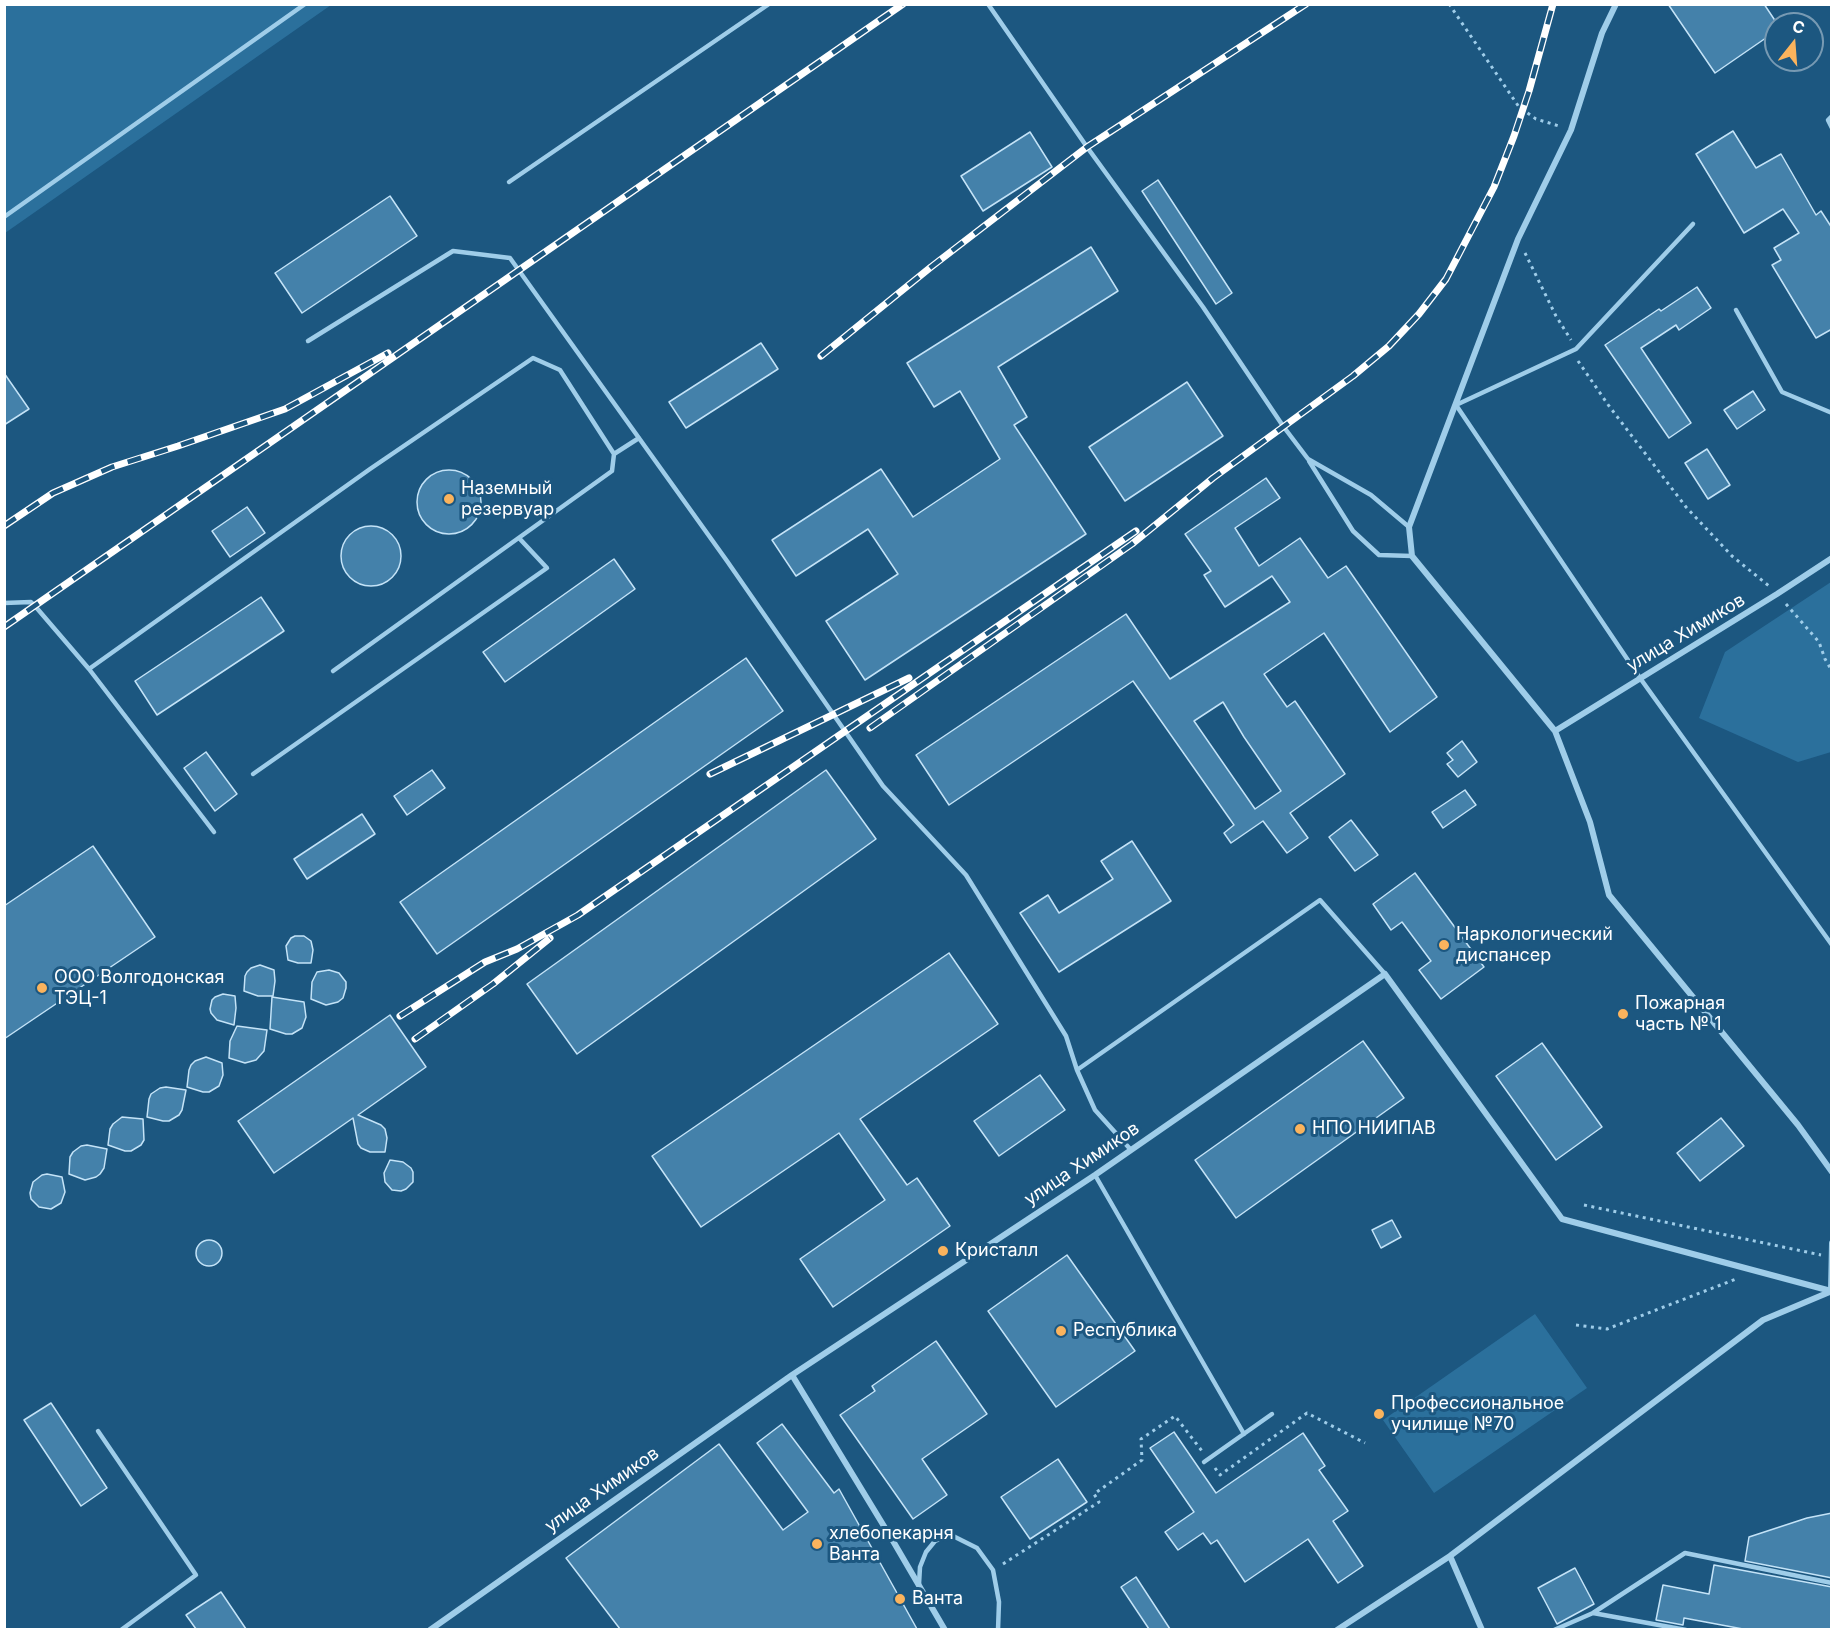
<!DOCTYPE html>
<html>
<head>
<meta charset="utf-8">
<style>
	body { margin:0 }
	#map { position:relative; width:1836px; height:1634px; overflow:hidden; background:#1c5780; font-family:Inter,sans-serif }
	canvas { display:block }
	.frame { position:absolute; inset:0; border:6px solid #fff; pointer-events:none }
	.north { position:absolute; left:1764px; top:12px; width:60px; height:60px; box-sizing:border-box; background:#1c5780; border:2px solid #779ab3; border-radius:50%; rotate:17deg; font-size:16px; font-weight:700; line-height:24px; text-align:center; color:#fff }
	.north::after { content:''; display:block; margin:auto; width:21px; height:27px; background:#fab35d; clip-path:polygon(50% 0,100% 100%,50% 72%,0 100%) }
</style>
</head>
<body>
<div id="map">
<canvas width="1836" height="1634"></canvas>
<div class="frame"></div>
<div class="north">С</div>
</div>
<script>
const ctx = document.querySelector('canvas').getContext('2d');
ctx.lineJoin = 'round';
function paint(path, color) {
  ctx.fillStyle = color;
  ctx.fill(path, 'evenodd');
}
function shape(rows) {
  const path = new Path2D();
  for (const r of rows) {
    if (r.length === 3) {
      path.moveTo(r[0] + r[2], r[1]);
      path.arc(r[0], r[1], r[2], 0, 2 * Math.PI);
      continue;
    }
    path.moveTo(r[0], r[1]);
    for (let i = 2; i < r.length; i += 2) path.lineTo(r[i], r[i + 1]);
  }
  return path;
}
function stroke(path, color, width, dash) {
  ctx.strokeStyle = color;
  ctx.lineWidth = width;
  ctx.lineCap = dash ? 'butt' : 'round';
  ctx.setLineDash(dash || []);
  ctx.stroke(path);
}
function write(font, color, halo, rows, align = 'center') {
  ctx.font = font + ' Inter,sans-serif';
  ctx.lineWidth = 6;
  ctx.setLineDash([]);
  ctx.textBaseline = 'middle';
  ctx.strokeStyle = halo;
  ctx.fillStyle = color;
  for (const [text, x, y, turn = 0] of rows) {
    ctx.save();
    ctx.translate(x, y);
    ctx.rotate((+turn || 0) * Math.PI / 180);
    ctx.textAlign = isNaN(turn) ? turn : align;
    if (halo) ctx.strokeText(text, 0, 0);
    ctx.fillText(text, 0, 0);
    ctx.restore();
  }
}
const green = shape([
	[5,5,331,5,5,233],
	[1831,582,1831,752,1798,762,1699,718,1725,652],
	[1535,1314,1587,1388,1434,1493,1383,1420]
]);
const building = shape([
	[1668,4,1764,4,1776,22,1776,31,1715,73,1668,4],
	[1733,131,1756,168,1781,154,1816,215,1821,211,1832,228,1832,329,1816,338,1772,265,1781,260,1774,248,1799,233,1783,209,1744,233,1696,154,1733,131],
	[1030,132,1052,167,983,211,961,176,1030,132],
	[1158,180,1232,293,1216,304,1142,191,1158,180],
	[390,196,417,236,302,313,275,273,390,196],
	[1091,247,1118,291,998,367,1027,417,1014,425,1086,534,865,680,826,621,898,574,868,529,796,576,772,540,881,469,913,517,1000,459,960,391,934,407,907,363,1091,247],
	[1697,287,1711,308,1679,330,1676,325,1641,348,1691,423,1669,438,1605,345,1659,309,1661,311,1697,287],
	[761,343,778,369,686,428,669,402,761,343],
	[4,373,29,409,4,425,4,373],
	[1187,382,1223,436,1125,501,1089,447,1187,382],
	[1753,391,1765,410,1737,429,1724,410,1753,391],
	[1707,449,1730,485,1708,499,1685,463,1707,449],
	[449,502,32],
	[1266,478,1280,498,1235,528,1259,566,1300,538,1328,578,1346,566,1437,697,1390,732,1324,633,1264,674,1287,707,1295,701,1345,774,1290,813,1308,838,1287,853,1263,821,1231,843,1224,833,1234,825,1133,681,949,805,916,755,1126,614,1170,679,1290,602,1272,576,1225,607,1204,575,1211,571,1185,534,1266,478],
	[1223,702,1244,737,1281,791,1255,809,1194,721,1223,702],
	[247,507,265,533,230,557,212,531,247,507],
	[371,556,30],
	[614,559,635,589,505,682,483,652,614,559],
	[261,597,284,631,157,715,135,681,261,597],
	[746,658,783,711,437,954,400,902,746,658],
	[1462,741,1477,762,1458,777,1447,764,1453,760,1447,753,1462,741],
	[206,752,237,794,215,811,184,768,206,752],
	[432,770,445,788,407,815,394,796,432,770],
	[826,770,876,839,577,1054,527,984,826,770],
	[1465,790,1476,805,1443,828,1432,812,1465,790],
	[362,814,375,834,307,879,294,859,362,814],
	[1351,820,1378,855,1355,871,1329,837,1351,820],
	[1132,841,1171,901,1059,972,1020,913,1048,895,1059,913,1113,879,1101,861,1132,841],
	[93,846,155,937,4,1039,4,906,93,846],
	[1415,873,1484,967,1441,999,1419,970,1431,961,1402,922,1391,930,1373,904,1415,873],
	[295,936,304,936,311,941,313,950,311,963,298,963,288,960,286,946,291,938,295,936],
	[949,953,998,1024,860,1119,907,1185,917,1178,950,1226,833,1307,800,1259,885,1200,839,1133,701,1227,652,1156,949,953],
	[260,965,274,970,275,981,273,996,258,996,244,991,245,976,247,972,251,968,260,965],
	[329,970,339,973,346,982,346,988,343,998,338,1002,326,1005,311,999,312,982,317,972,329,970],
	[223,994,235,996,236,1008,234,1025,217,1020,211,1013,210,1009,212,1000,215,997,223,994],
	[272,997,304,1002,306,1017,302,1028,292,1034,286,1034,270,1029,272,997],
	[390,1015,426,1067,358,1115,381,1125,385,1129,387,1138,385,1152,370,1152,361,1148,358,1144,353,1118,274,1173,238,1121,390,1015],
	[237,1026,267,1030,264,1051,256,1060,245,1063,229,1058,230,1041,237,1026],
	[1363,1041,1404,1098,1236,1218,1195,1160,1363,1041],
	[1542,1043,1602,1127,1556,1160,1496,1076,1542,1043],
	[206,1057,222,1063,223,1075,219,1086,209,1092,203,1092,187,1087,189,1070,191,1065,195,1061,206,1057],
	[1040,1075,1065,1110,999,1156,974,1121,1040,1075],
	[166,1087,186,1090,182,1110,179,1115,169,1121,163,1121,147,1117,149,1099,151,1094,160,1088,166,1087],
	[122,1117,143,1119,144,1140,141,1145,131,1151,125,1151,108,1145,110,1129,113,1124,122,1117],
	[1721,1118,1744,1146,1700,1181,1677,1153,1721,1118],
	[87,1145,107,1149,104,1168,100,1174,96,1177,85,1180,69,1174,70,1157,73,1152,81,1146,87,1145],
	[390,1160,403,1162,411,1168,413,1172,413,1182,406,1189,401,1191,392,1190,385,1182,384,1173,390,1160],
	[47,1174,62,1177,65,1192,61,1203,51,1209,39,1207,31,1199,30,1193,33,1182,42,1175,47,1174],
	[1392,1220,1401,1237,1381,1248,1372,1230,1392,1220],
	[209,1253,13],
	[1067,1255,1135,1351,1056,1407,988,1311,1067,1255],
	[936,1341,987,1414,922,1459,947,1495,913,1519,840,1415,875,1391,872,1386,936,1341],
	[51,1403,107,1488,81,1506,24,1420,51,1403],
	[782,1424,834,1493,839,1489,917,1629,620,1629,566,1558,719,1444,783,1530,808,1512,757,1443,782,1424],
	[1174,1432,1216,1493,1303,1433,1325,1466,1319,1470,1348,1511,1333,1521,1363,1566,1338,1583,1308,1539,1245,1582,1217,1540,1211,1544,1203,1533,1178,1550,1165,1532,1194,1512,1150,1448,1174,1432],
	[1058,1459,1087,1502,1030,1539,1001,1497,1058,1459],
	[1832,1513,1832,1578,1745,1561,1749,1537,1807,1518,1832,1513],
	[1714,1565,1832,1587,1832,1629,1743,1629,1684,1618,1683,1625,1656,1620,1663,1585,1709,1594,1714,1565],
	[1575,1568,1594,1604,1557,1624,1538,1588,1575,1568],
	[1136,1577,1170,1629,1149,1629,1121,1587,1136,1577],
	[221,1592,246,1629,196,1629,186,1615,221,1592]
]);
const path = shape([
	[1449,4,1519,107,1536,119,1559,126],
	[1525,253,1556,316,1571,340],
	[1578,361,1609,406,1686,507,1732,556,1769,586],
	[1786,604,1819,642,1825,659,1832,671],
	[1584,1205,1821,1255],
	[1576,1325,1607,1329,1736,1279],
	[1215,1468,1220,1475,1307,1413,1365,1443],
	[1003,1564,1099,1502,1094,1494,1142,1460,1141,1439,1175,1416,1202,1451]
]);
const lane = shape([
	[988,4,1087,147,1203,307,1283,426,1308,459,1371,495,1409,527],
	[1832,116,1828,120,1832,128],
	[509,182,769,4],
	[4,217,305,4],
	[1693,224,1576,349,1456,405,1640,678,1832,945],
	[1736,310,1782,392,1832,413],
	[308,341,453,251,510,258,727,561,883,786,966,875,1066,1036,1077,1070],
	[614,454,639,438],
	[1309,461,1353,531,1379,555,1412,556],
	[4,603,31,602,35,606,89,669,214,832],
	[89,669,370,469,533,358,560,370,614,454,612,471,333,671],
	[253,774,547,568,519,538],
	[1131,1150,1095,1110,1077,1070,1320,900,1385,974],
	[1095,1175,1244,1434],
	[98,1431,196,1575,121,1630],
	[1204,1462,1272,1414],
	[919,1584,920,1567,926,1552,935,1541,951,1535,977,1548,993,1570,999,1602,998,1630],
	[1593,1613,1685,1553,1832,1583],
	[1554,1630,1593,1613,1686,1630]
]);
const street = shape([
	[1616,4,1602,33,1571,130,1518,239,1409,527,1412,556,1555,731,1590,822,1609,895,1798,1125,1832,1172],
	[1555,731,1777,594,1832,558],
	[792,1375,1095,1175,1385,974,1562,1219,1831,1291,1832,1243],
	[1450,1556,1482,1630],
	[430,1630,792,1375,893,1541,945,1630],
	[1337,1630,1450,1556,1763,1320,1832,1291]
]);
const rail = shape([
	[821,356,931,267,1087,147,1306,4],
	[4,526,53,493,112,467,178,446,285,409,388,353],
	[4,627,903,4],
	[870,728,1132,544,1213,478,1353,376,1389,346,1419,314,1446,279,1494,187,1514,136,1529,91,1553,4],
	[710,774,909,678],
	[400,1016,485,962,517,949,578,915,1136,531],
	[415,1039,493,984,550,938]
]);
const markers = [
	[449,499,6,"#fab35d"],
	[1444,945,6,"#fab35d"],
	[42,988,6,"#fab35d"],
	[1623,1014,6,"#fab35d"],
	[1300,1129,6,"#fab35d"],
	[943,1251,6,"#fab35d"],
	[1061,1331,6,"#fab35d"],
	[1379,1414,6,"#fab35d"],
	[817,1544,6,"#fab35d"],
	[900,1599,6,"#fab35d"]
];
const poiNames = [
	["Наземный",461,489],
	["резервуар",461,510],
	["Наркологический",1456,935],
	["диспансер",1456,956],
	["ООО Волгодонская",54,978],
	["ТЭЦ-1",54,999],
	["Пожарная",1635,1004],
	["часть № 1",1635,1025],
	["НПО НИИПАВ",1312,1129],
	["Кристалл",955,1251],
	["Республика",1073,1331],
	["Профессиональное",1391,1404],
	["училище №70",1391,1425],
	["хлебопекарня",829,1534],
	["Ванта",829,1555],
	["Ванта",912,1599]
];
const streetNames = [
	["улица Химиков",1686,633,-31],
	["улица Химиков",1082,1164,-34],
	["улица Химиков",602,1490,-35]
];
paint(green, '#2b709c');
paint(building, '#4481aa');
stroke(building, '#c4e3f7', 1.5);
stroke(path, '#9fcde9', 3, [3, 4.5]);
stroke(lane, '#9fcde9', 4.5);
stroke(street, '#9fcde9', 6);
stroke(rail, '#fff', 7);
stroke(rail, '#1c5780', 4.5, [14]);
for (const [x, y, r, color] of markers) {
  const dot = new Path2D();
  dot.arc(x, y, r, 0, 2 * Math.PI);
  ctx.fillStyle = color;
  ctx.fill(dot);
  stroke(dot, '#1c5780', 2);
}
write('18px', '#fff', '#1c5780', poiNames, 'left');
write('18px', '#fff', '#1c5780', streetNames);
</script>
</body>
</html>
